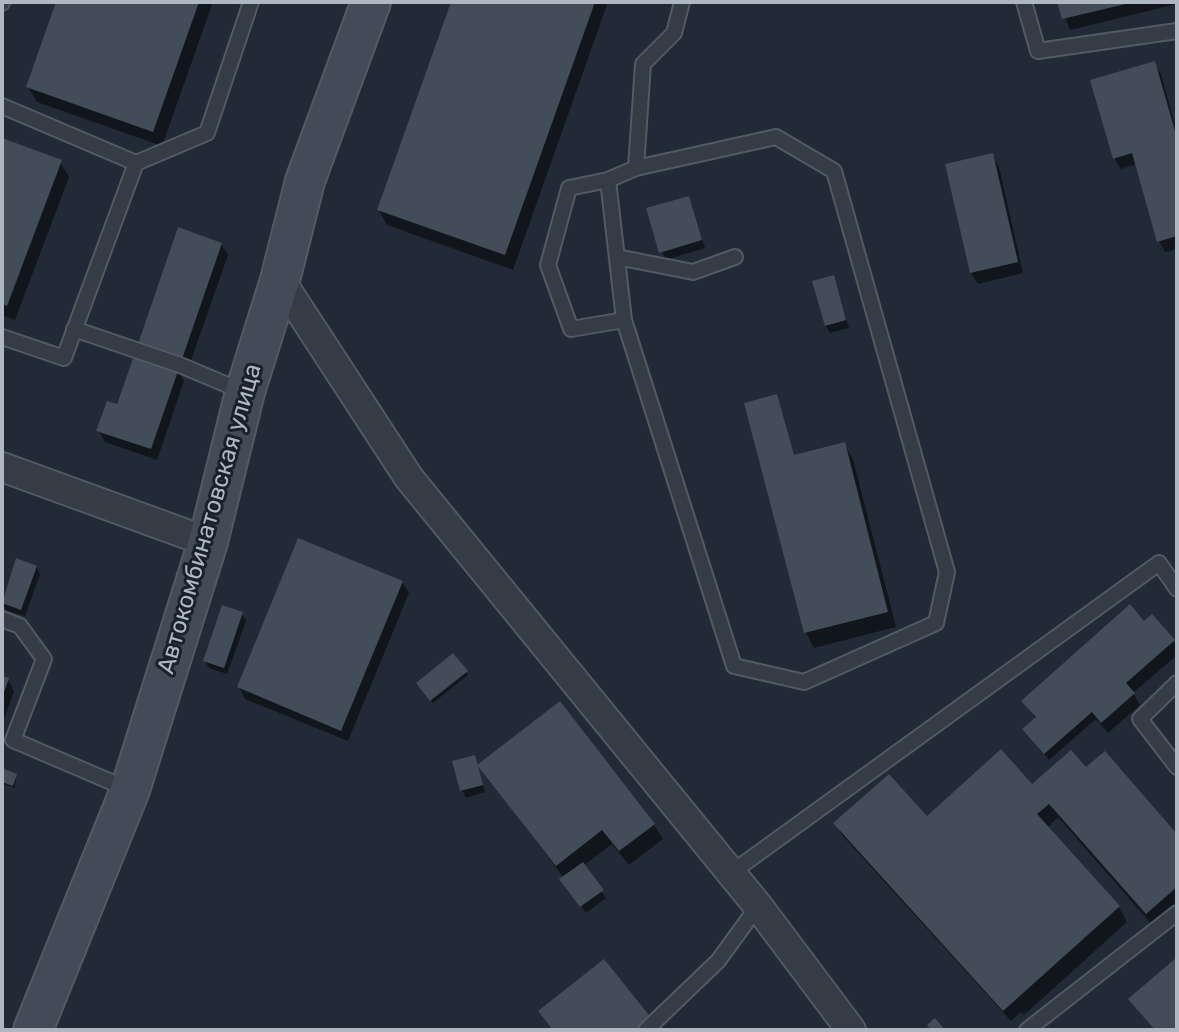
<!DOCTYPE html>
<html>
<head>
<meta charset="utf-8">
<style>
	body { margin:0 }
	#map { position:relative; width:1179px; height:1032px; overflow:hidden; background:#212a36; font-family:Rubik,sans-serif }
	canvas { display:block }
	.frame { position:absolute; inset:0; border:4px solid #afb7c3; pointer-events:none }
</style>
</head>
<body>
<div id="map">
<canvas width="1179" height="1032"></canvas>
<div class="frame"></div>
</div>
<script>
const ctx = document.querySelector('canvas').getContext('2d');
ctx.lineJoin = 'round';
function paint(path, color) {
  ctx.fillStyle = color;
  ctx.fill(path, 'evenodd');
}
function shape(rows) {
  const path = new Path2D();
  for (const r of rows) {
    path.moveTo(r[0], r[1]);
    for (let i = 2; i < r.length; i += 2) path.lineTo(r[i], r[i + 1]);
  }
  return path;
}
function stroke(path, color, width, dash) {
  ctx.strokeStyle = color;
  ctx.lineWidth = width;
  ctx.lineCap = dash ? 'butt' : 'round';
  ctx.setLineDash(dash || []);
  ctx.stroke(path);
}
function write(font, color, halo, rows, align = 'center') {
  ctx.font = font + ' Rubik,sans-serif';
  ctx.lineWidth = 6;
  ctx.setLineDash([]);
  ctx.textBaseline = 'middle';
  ctx.strokeStyle = halo;
  ctx.fillStyle = color;
  for (const [text, x, y, turn = 0] of rows) {
    ctx.save();
    ctx.translate(x, y);
    ctx.rotate((+turn || 0) * Math.PI / 180);
    ctx.textAlign = isNaN(turn) ? turn : align;
    if (halo) ctx.strokeText(text, 0, 0);
    ctx.fillText(text, 0, 0);
    ctx.restore();
  }
}
const shadow = shape([
	[58,2,213,2,162,146,37,102,28,87],
	[452,2,608,2,513,270,387,225,379,210],
	[1059,2,1177,2,1177,4,1070,30],
	[1154,63,1161,74,1177,133,1177,249,1165,252,1159,241,1137,164,1121,169,1114,158],
	[2,140,60,162,69,177,15,320,2,315],
	[992,155,999,167,1023,273,978,284,971,273],
	[688,198,705,248,665,260,648,209],
	[221,244,228,255,187,372,177,369,184,381,157,460,105,442,98,430,118,406],
	[833,277,849,328,830,333,826,326],
	[776,396,794,464,844,444,853,459,896,627,814,648,806,633,762,463],
	[17,560,36,567,40,574,25,616,6,610,2,602],
	[402,582,409,593,348,741,245,699,239,687],
	[242,614,246,621,227,674,209,668,205,661],
	[1152,616,1174,641,1177,655,1133,693,1140,705,1108,733,1096,719,1049,760,1024,729,1036,719,1024,701],
	[453,656,468,675,433,703,420,686],
	[2,678,8,680,14,691,3,723],
	[1104,753,1177,837,1177,909,1155,928,1058,817,1047,828,1119,907,1127,922,1024,1015,1021,1012,1011,1021,842,835,836,824,927,818,1086,770],
	[474,757,485,792,466,798,462,790],
	[480,766,654,825,663,839,629,865,612,844,583,866,606,898,586,913,566,887,564,878],
	[2,770,16,776,15,788,2,783],
	[1177,959,1177,1030,1155,1030,1130,1000]
]);
const building = shape([
	[56,2,199,2,153,132,26,87],
	[451,2,595,2,505,255,377,210],
	[1057,2,1130,2,1130,3,1062,19],
	[1155,61,1177,138,1177,236,1157,242,1132,153,1113,159,1090,80],
	[2,138,62,160,7,306,2,304],
	[993,153,1018,262,970,273,945,164],
	[689,196,702,240,659,253,646,208],
	[178,227,222,243,181,362,137,347],
	[834,275,846,320,825,326,812,281],
	[135,353,179,368,151,449,96,431,107,401,117,404],
	[777,394,794,455,845,442,888,612,804,633,744,403],
	[298,538,403,581,341,731,237,687],
	[16,558,37,566,21,610,2,603],
	[1130,604,1144,621,1152,614,1175,640,1126,683,1135,693,1101,723,1092,712,1044,754,1022,729,1036,717,1021,701],
	[222,605,243,612,224,668,203,661],
	[453,653,468,671,430,701,416,683],
	[2,676,9,678,2,698],
	[560,701,655,824,619,851,602,830,556,866,477,765],
	[1001,749,1032,784,1071,750,1086,767,1105,751,1177,834,1177,887,1146,914,1049,804,1037,814,1120,906,1003,1011,833,823,889,774,927,816],
	[475,755,483,785,460,791,452,761],
	[2,768,17,774,13,786,2,782],
	[583,862,604,890,580,907,559,879],
	[1177,957,1177,1030,1155,1030,1128,999],
	[604,959,661,1030,553,1030,538,1011],
	[935,1018,945,1030,931,1030,927,1025]
]);
const lane = shape([
	[1024,2,1038,51,1177,31],
	[2,3,2,2],
	[2,106,136,163],
	[608,180,624,320,571,329,548,265,569,188,608,180,636,168,643,64,674,33,682,2],
	[617,257,693,272,735,257],
	[624,320,734,666,804,682,936,623,947,572,834,171,776,137,636,168],
	[74,329,180,365,244,392],
	[2,337,64,358,136,163,207,133,251,2],
	[2,619,20,626,44,659,13,740,130,790],
	[1177,683,1140,719,1177,767],
	[731,873,1159,563,1177,589],
	[646,1030,718,961,758,906],
	[1027,1030,1177,913]
]);
const street = shape([
	[280,280,409,478,758,906,851,1030],
	[2,467,208,542]
]);
const secondary = shape([
	[33,1030,130,790,208,542,245,392,280,280,305,181,371,2]
]);
const streetNames = [
	["Автокомбинатовская улица",210,519,-74]
];
paint(shadow, '#0007');
paint(building, '#434d5a');
stroke(lane, '#525a64', 18);
stroke(street, '#525a64', 32);
stroke(secondary, '#525a64', 42);
stroke(lane, '#353c46', 14);
stroke(street, '#353c46', 28);
stroke(secondary, '#434b59', 38);
write('24px', '#afb7c3', '#1a212b', streetNames);
</script>
</body>
</html>
